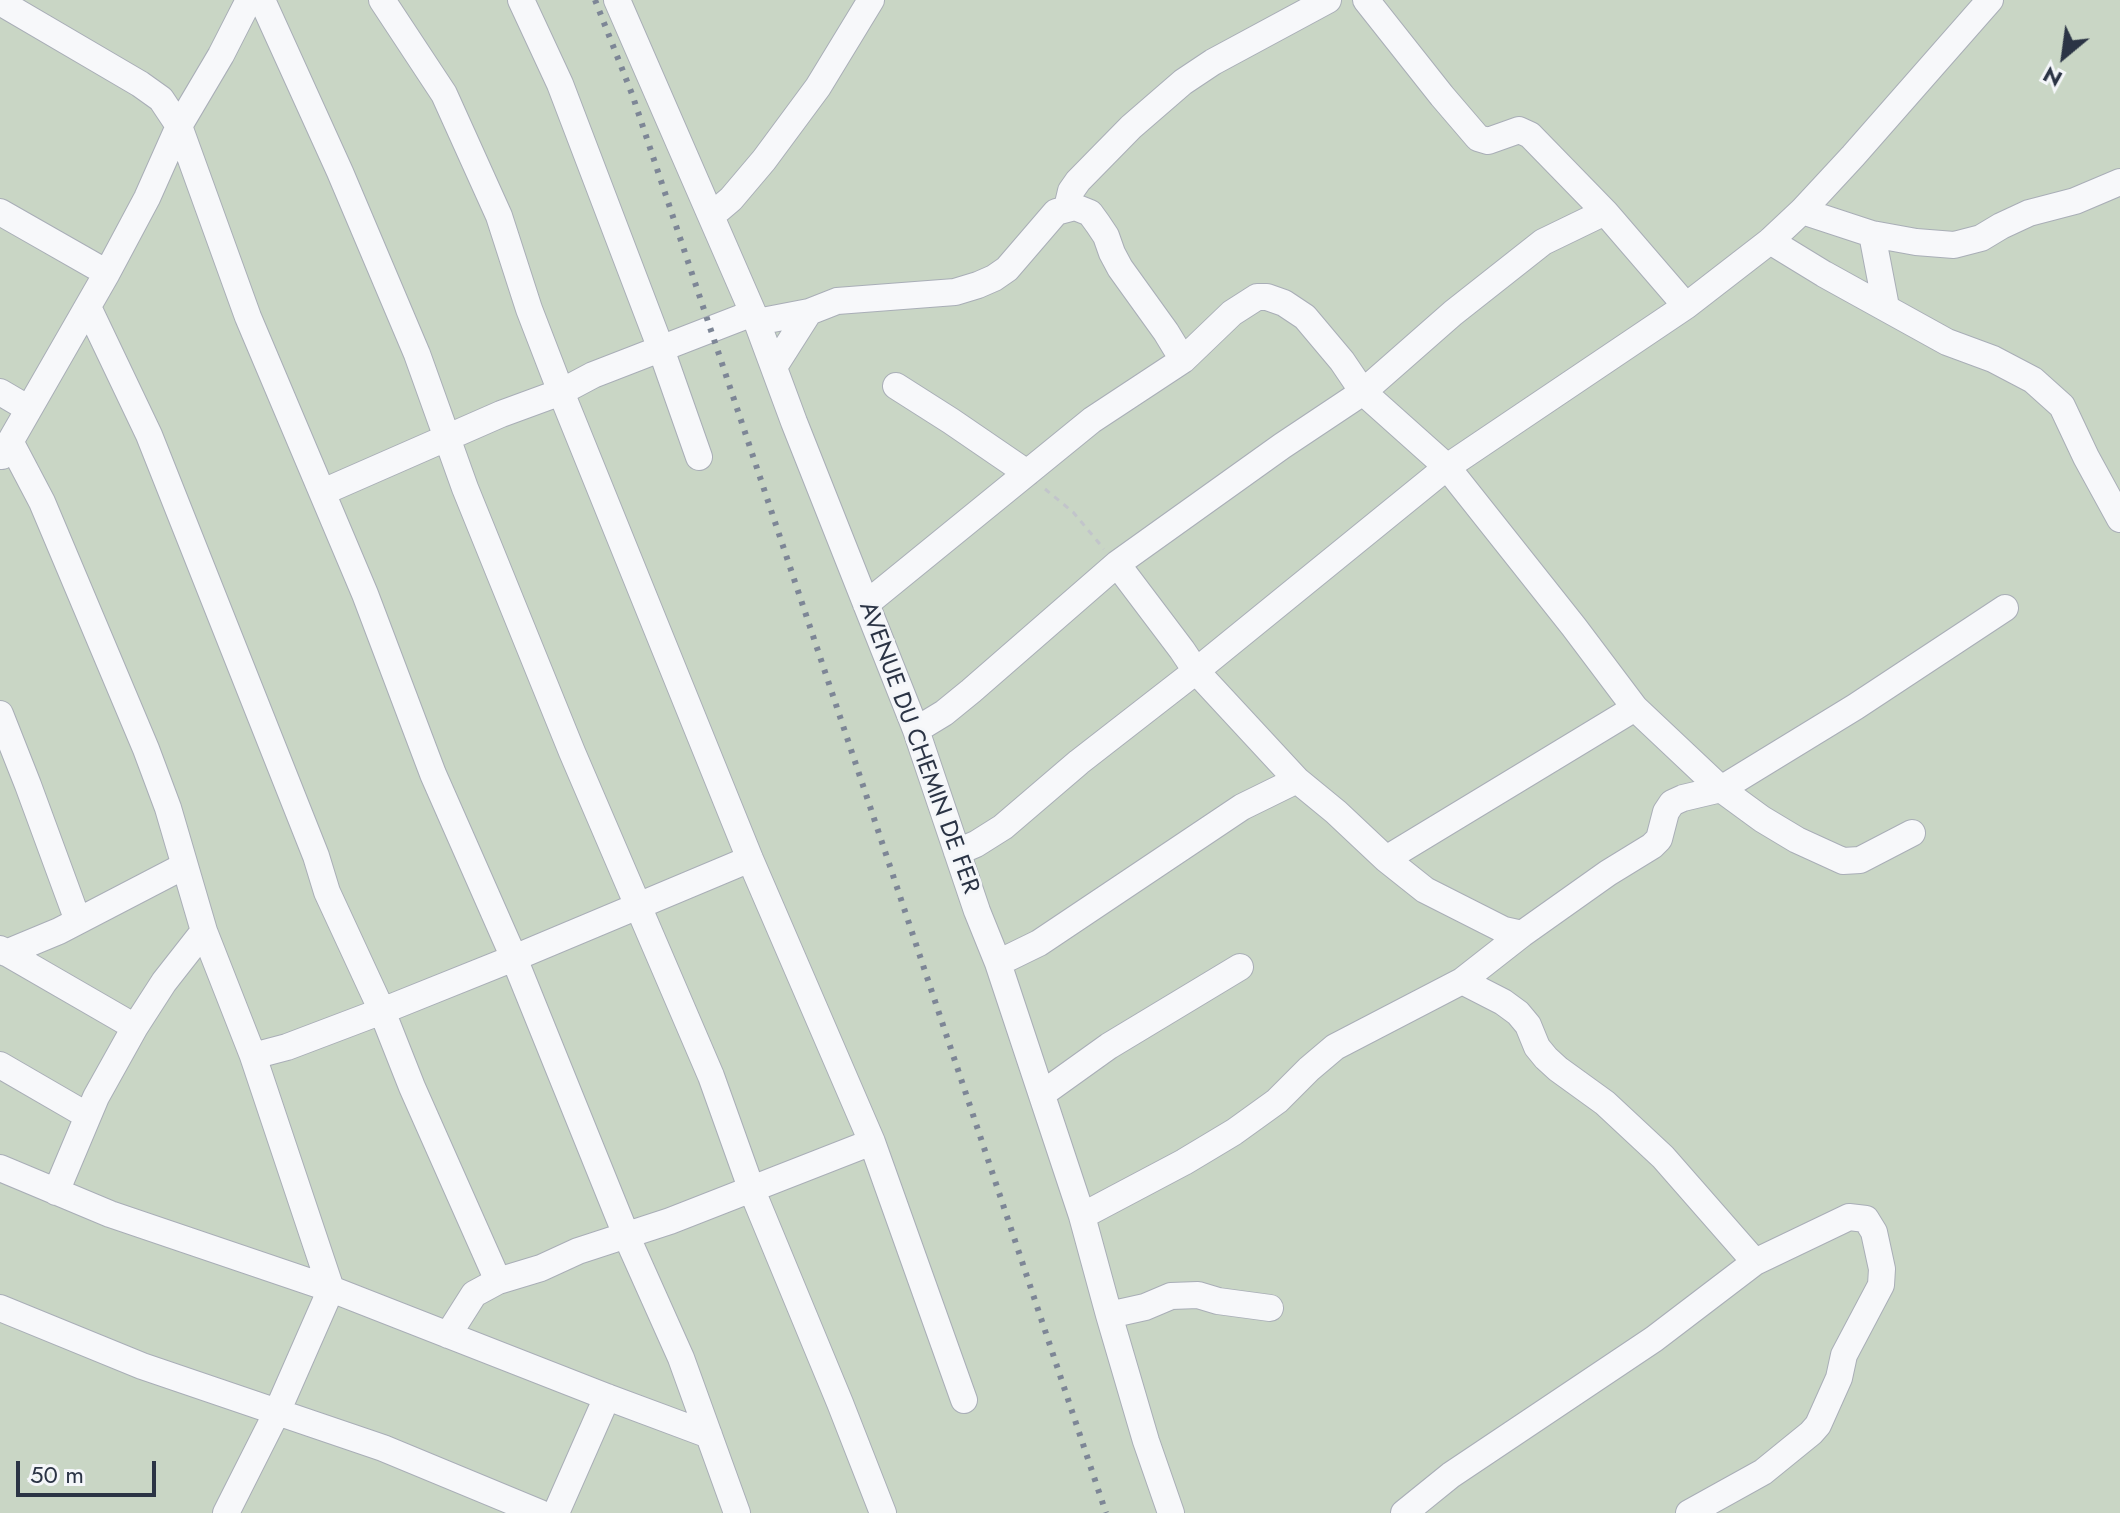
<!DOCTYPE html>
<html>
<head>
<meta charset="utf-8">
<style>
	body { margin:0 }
	#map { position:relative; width:2120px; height:1513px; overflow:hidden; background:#e4e7ec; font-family:Jost,sans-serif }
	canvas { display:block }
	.north { position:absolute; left:2024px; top:16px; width:80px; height:80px; -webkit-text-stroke:6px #f4f6f9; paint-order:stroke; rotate:209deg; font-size:22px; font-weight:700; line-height:32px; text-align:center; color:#2b3445 }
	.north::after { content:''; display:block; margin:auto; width:28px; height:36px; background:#2b3445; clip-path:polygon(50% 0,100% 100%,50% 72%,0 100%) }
	.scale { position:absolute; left:16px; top:1461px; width:140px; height:36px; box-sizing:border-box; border:4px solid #2b3445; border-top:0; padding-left:10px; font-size:24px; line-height:28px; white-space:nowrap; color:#2b3445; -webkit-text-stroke:6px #f4f6f9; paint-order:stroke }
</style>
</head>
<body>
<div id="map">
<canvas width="2120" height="1513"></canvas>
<div class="north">N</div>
<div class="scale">50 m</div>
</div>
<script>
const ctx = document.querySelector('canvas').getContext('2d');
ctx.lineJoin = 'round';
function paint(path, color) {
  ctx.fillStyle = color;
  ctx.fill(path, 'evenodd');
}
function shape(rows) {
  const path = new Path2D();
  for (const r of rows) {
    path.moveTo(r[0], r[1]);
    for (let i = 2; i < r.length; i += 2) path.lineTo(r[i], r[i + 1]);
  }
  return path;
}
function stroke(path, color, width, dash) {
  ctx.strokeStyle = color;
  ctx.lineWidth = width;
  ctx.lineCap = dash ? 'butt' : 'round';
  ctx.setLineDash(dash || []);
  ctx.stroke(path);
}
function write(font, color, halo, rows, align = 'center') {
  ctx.font = font + ' Jost,sans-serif';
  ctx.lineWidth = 6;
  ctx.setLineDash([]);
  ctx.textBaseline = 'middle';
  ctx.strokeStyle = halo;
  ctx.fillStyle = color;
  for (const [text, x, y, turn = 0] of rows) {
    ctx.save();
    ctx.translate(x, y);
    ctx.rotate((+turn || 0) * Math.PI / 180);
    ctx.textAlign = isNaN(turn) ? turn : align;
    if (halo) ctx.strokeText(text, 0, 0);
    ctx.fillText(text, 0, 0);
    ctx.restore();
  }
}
const green = shape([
	[0,0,2120,0,2120,1513,0,1513]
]);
const path = shape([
	[1045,489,1073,512,1104,549]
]);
const minor = shape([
	[262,0,340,172,417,354,465,488,572,752,711,1076,751,1188,840,1403,883,1513],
	[382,0,444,94,499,216,529,309,561,392,750,859,872,1142,964,1400],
	[521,0,560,84,661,349,699,457],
	[617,0,757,322,794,422,916,730,977,911,998,963,1082,1216,1109,1315,1146,1441,1171,1513],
	[1366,0,1442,96,1478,138,1488,141,1519,130,1530,135,1605,212,1686,306],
	[0,2,140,84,161,99,179,126,248,317,365,594,433,774,514,958,626,1235,681,1358,737,1513],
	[1067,208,1071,191,1078,181,1131,127,1183,82,1213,62,1328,0],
	[1802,211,1872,234,1916,242,1954,245,1981,238,2001,226,2029,213,2075,201,2120,182],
	[0,212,107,273],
	[711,216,731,199,764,160,818,87,871,0],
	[1872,234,1886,307],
	[1770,241,1824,274,1947,342,1993,359,2033,380,2062,406,2086,457,2120,519],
	[88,307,149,435,316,856,327,892,382,1011,412,1087,498,1281,541,1268,578,1251,670,1221,872,1142],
	[757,322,809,312,837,301,955,292,978,285,994,278,1007,269,1056,212,1075,207,1090,213,1098,224,1106,236,1112,253,1120,268,1166,332,1183,360],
	[774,367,809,312],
	[896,386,951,421,1027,473],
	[0,392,29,409],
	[11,443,42,502,146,749,168,808,204,931,253,1056,331,1289,277,1412,226,1513],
	[2,456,107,273,147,198,179,126,221,55,249,0],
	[323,492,501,414,561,392,593,375,753,313],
	[866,604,1092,420,1183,360,1232,313,1257,297,1267,297,1284,303,1305,317,1342,361,1363,392,1447,467,1574,627,1635,708,1721,789,1762,819,1797,840,1843,861,1860,860,1912,833],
	[0,714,28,785,78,921],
	[916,730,944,713,971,691,1117,564,1282,446,1363,392,1453,313,1543,242,1605,212],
	[1297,780,1196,671,1447,467,1686,306,1770,241,1802,211,1853,156,1990,0],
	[957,852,976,844,1003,827,1079,762,1196,671,1182,650,1117,564],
	[1386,859,1635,708],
	[0,949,135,1027],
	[6,953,59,931,184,866],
	[998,963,1039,943,1242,807,1297,780,1336,812,1386,859,1425,890,1504,930,1522,934,1608,873,1652,846,1659,839,1666,812,1672,803,1683,798,1721,789,1855,707,2005,608],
	[1462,981,1503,1002,1518,1013,1528,1025,1537,1047,1546,1058,1558,1069,1605,1103,1663,1157,1755,1262],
	[253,1056,287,1047,382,1011,514,958,750,859],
	[0,1065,88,1116],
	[1042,1094,1109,1046,1240,967],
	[0,1168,110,1214,331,1289,607,1397,709,1435],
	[56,1192,96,1097,135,1027,164,982,204,931],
	[1082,1216,1184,1162,1234,1132,1277,1101,1309,1069,1335,1047,1462,981,1522,934],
	[0,1308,142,1366,383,1448,540,1513],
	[1109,1315,1145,1307,1171,1296,1198,1295,1218,1301,1270,1308],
	[448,1335,474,1294,498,1281],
	[556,1513,607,1397],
	[1404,1513,1451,1475,1654,1339,1755,1262,1849,1217,1866,1219,1874,1232,1882,1269,1881,1285,1844,1355,1839,1378,1818,1425,1811,1433,1763,1472,1689,1513]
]);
const rail = shape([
	[595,0,632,94,1106,1513]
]);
const streetNames = [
	["AVENUE DU CHEMIN DE FER",918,748,70]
];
paint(green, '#c9d6c5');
stroke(minor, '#a9aeb7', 28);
stroke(path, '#c2c5cb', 3, [6, 6]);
stroke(minor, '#f7f8fa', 26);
stroke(rail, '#7d8696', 6, [4, 8]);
write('24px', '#2b3445', '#f4f6f9', streetNames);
</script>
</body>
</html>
